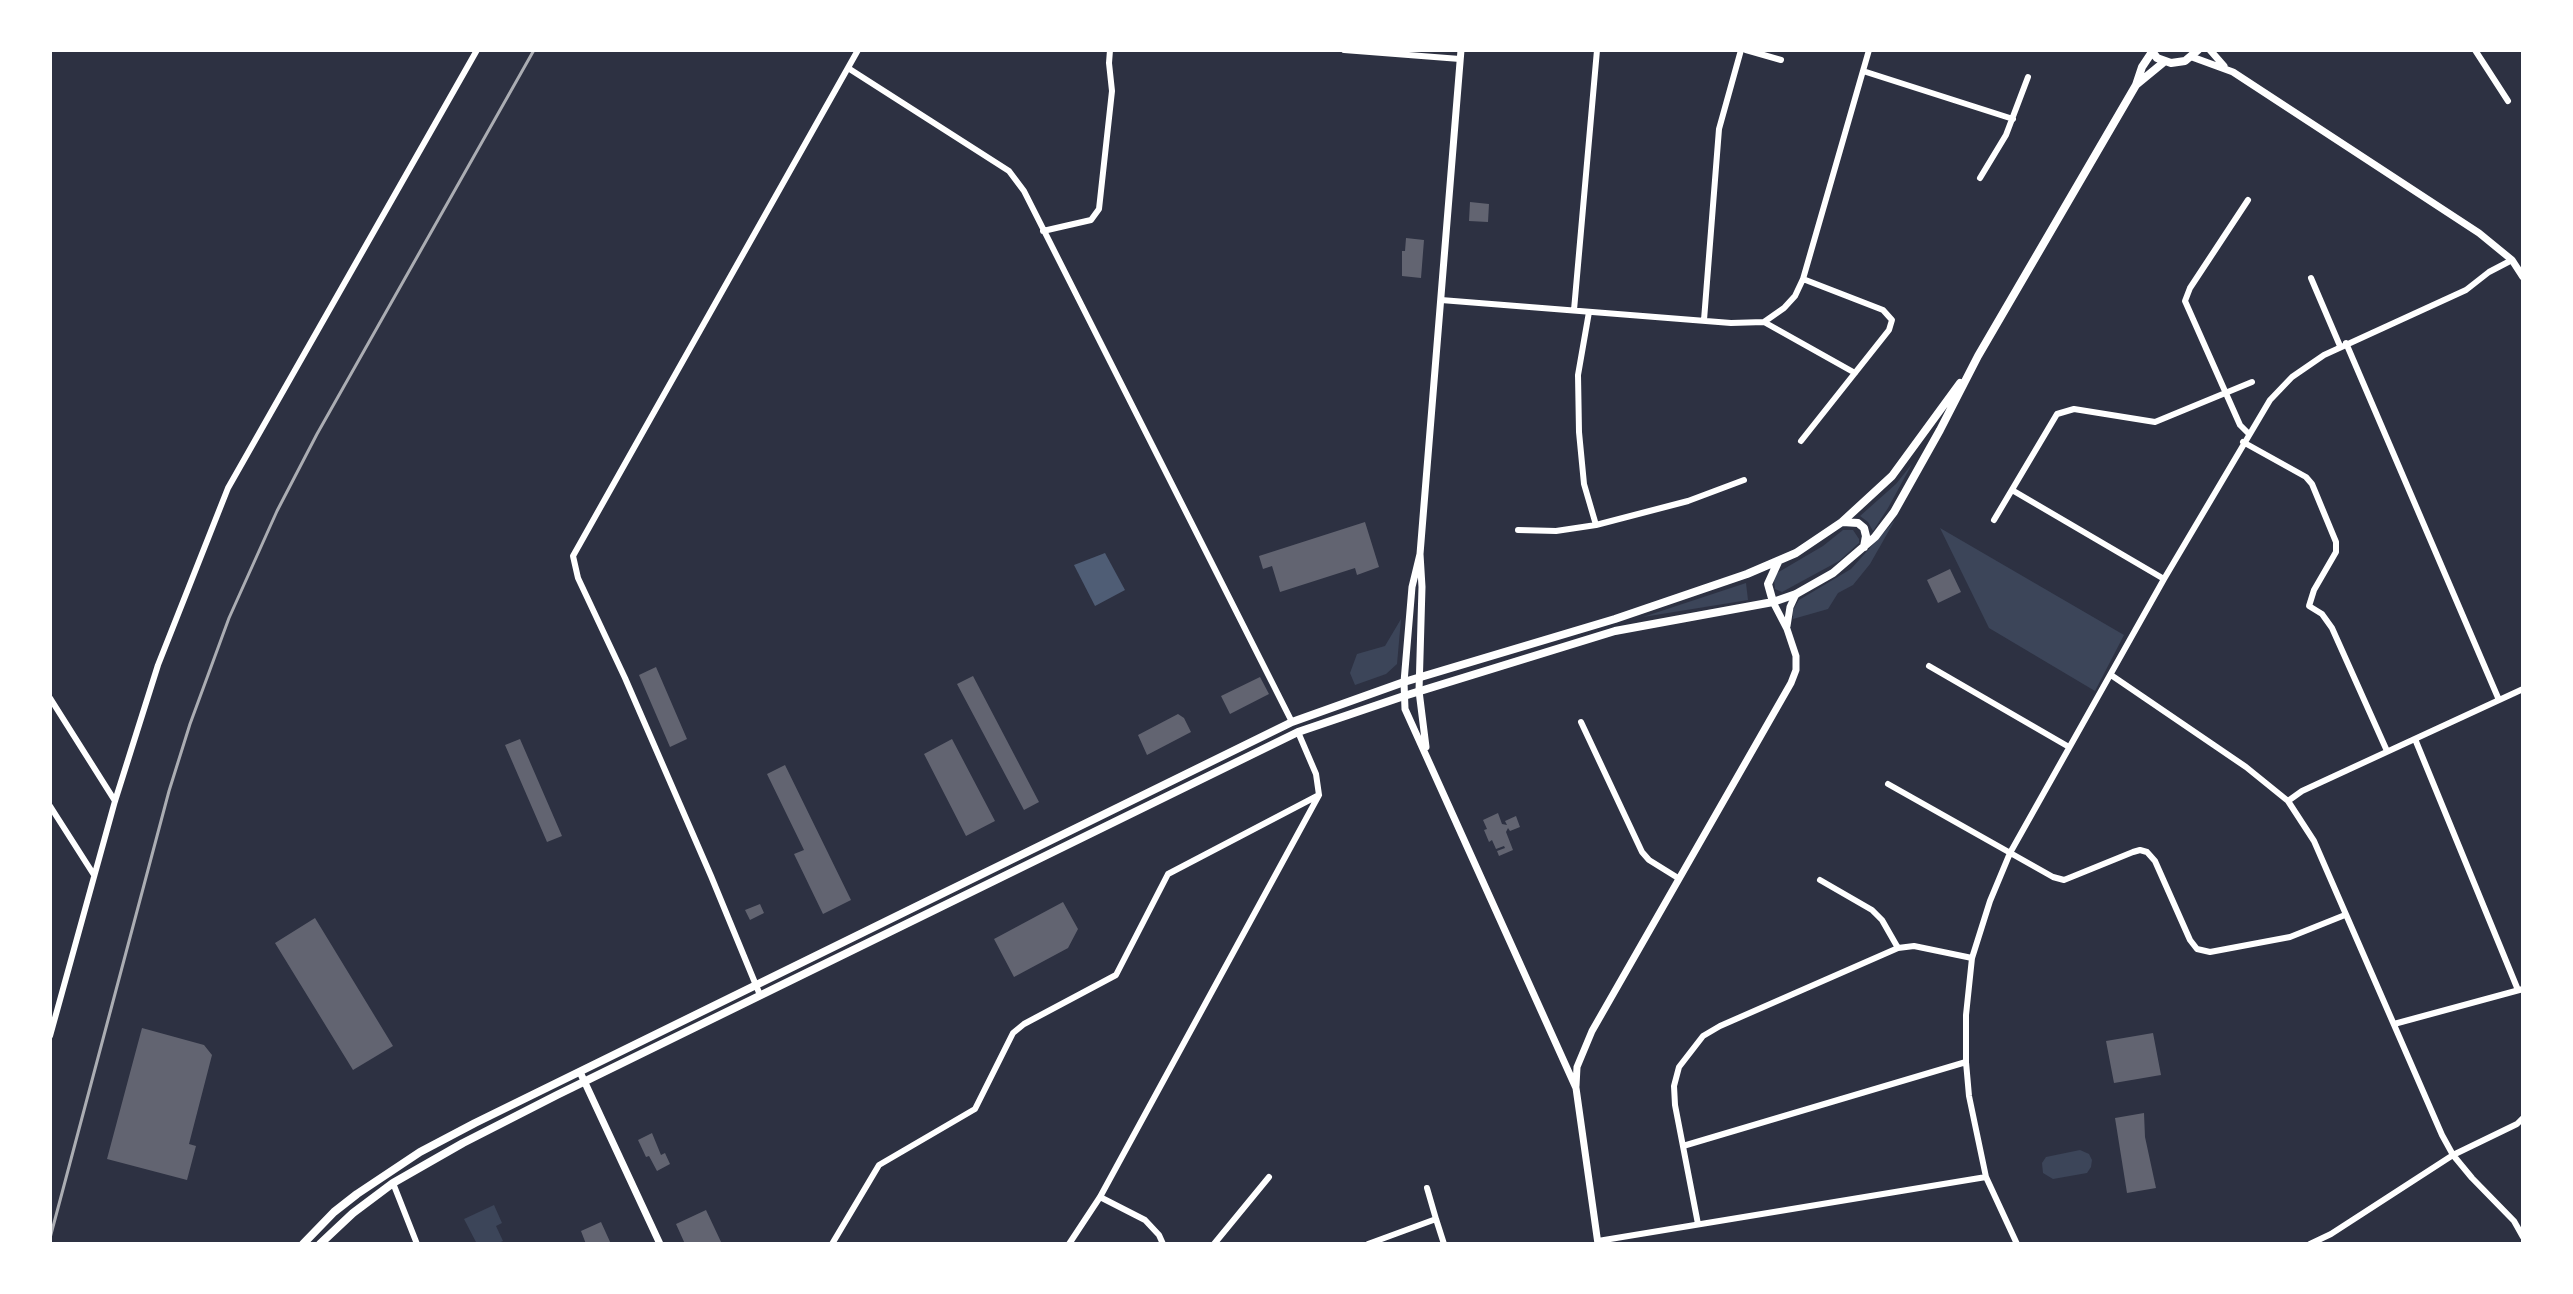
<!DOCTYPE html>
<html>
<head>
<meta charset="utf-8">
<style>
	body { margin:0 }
	#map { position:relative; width:2573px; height:1294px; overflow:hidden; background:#2d3142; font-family:"Space Grotesk",sans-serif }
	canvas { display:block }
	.frame { position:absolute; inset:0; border:52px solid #fff; pointer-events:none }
</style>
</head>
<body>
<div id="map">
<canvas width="2573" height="1294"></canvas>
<div class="frame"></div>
</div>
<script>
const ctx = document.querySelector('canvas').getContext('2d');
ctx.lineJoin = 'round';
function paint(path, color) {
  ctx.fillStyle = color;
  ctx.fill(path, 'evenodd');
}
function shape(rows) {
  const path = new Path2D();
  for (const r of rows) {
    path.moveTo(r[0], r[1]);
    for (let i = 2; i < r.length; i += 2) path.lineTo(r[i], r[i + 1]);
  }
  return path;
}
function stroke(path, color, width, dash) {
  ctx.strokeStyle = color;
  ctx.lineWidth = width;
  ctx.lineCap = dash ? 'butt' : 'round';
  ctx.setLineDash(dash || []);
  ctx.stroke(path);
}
const green = shape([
	[1912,464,1888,508,1873,531,1868,522,1860,516,1896,484],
	[1895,520,1870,564,1853,585,1838,593,1828,609,1793,619,1793,610,1799,600,1851,569],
	[1940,528,2124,635,2095,691,1989,628],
	[1843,530,1853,530,1859,539,1859,543,1839,561,1782,592,1775,589,1774,579,1777,573,1823,546],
	[1746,583,1748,600,1643,617],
	[1401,619,1397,664,1386,674,1355,685,1350,673,1357,654,1385,646],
	[2080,1150,2089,1154,2092,1160,2091,1167,2087,1173,2053,1179,2043,1173,2042,1163,2046,1157],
	[494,1205,502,1223,496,1226,503,1241,496,1244,477,1244,464,1219]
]);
const water = shape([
	[1105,553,1125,590,1095,606,1074,565]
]);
const building = shape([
	[1470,202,1489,204,1488,222,1469,221],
	[1406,238,1424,240,1421,278,1402,276,1402,251,1405,251],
	[1365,522,1379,567,1357,575,1355,568,1280,592,1272,566,1263,569,1259,556],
	[1950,569,1961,592,1938,603,1927,580],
	[656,667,687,739,670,747,639,675],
	[973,676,1039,802,1024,810,957,684],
	[1260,677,1269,694,1230,714,1221,696],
	[1178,714,1184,718,1191,732,1147,755,1138,735],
	[520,739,562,836,547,842,505,745],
	[952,739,995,821,966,836,924,754],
	[785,765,851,900,823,914,794,854,804,850,767,774],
	[1498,813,1502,824,1507,825,1505,821,1516,816,1520,827,1510,831,1508,828,1506,832,1513,850,1499,856,1497,851,1505,848,1504,846,1496,849,1492,840,1489,842,1484,830,1487,829,1483,820],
	[1063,902,1078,929,1068,948,1014,977,994,939],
	[760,904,764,913,750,920,745,910],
	[315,918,393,1046,353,1070,275,943],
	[142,1028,204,1045,212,1055,189,1144,196,1146,187,1180,107,1159],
	[2153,1033,2161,1075,2114,1083,2106,1041],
	[2144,1113,2145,1137,2156,1188,2127,1193,2115,1118],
	[652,1133,661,1155,665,1153,670,1164,657,1171,649,1156,646,1157,638,1140],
	[706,1210,722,1244,685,1244,676,1224],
	[601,1222,611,1244,586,1244,581,1231]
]);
const minor = shape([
	[1344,50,1460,59],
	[1746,50,1781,60],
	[2475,50,2508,101],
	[848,68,1009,171,1024,191,1292,722],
	[1863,71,2013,119],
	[1980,178,2006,135,2028,77],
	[2248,200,2190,288,2185,301,2240,425,2248,433],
	[1043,231,1091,220,1099,209,1112,91,1109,63,1110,50],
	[2311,278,2340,346],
	[1441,300,1731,323,1764,322,1855,373],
	[1574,310,1597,50],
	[1589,312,1578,375,1579,432,1584,484,1596,525,1688,501,1744,480],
	[1704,320,1719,129,1741,50],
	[1764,322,1784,308,1795,296,1803,279,1869,50],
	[2346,343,2499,700],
	[1801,441,1889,330,1892,320,1883,310,1803,279],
	[2243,442,2306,477,2312,484,2336,542,2336,552,2314,590,2309,606,2322,614,2332,628,2387,751],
	[2012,490,2164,579],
	[1994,520,2057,414,2074,409,2155,422,2252,382],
	[1518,530,1556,531,1596,525],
	[1929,666,2069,747],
	[2111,675,2246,767,2288,801,2314,841,2442,1135,2453,1155,2472,1178,2514,1221,2523,1237],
	[50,698,115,801],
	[1581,722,1642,852,1649,860,1678,878],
	[2415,739,2518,990],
	[1888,784,2053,877,2064,880,2133,852,2140,850,2147,852,2155,861,2190,940,2197,949,2210,952,2290,937,2345,915],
	[2288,801,2302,791,2523,689],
	[50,806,94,875],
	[1820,880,1872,910,1882,920,1898,948],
	[760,995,711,876,625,678,578,578,573,556,858,50],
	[2394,1024,2523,989],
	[50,1036,115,801,158,665,228,488,477,50],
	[1683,1146,1966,1062],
	[393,1183,417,1244],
	[1427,1188,1436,1219],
	[1100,1197,1145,1220,1159,1235,1163,1244],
	[1698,1224,1675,1105,1674,1086,1679,1067,1703,1036,1720,1026,1898,948,1914,946,1972,958],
	[1598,1241,1986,1177],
	[832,1244,879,1165,975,1109,1013,1033,1024,1024,1116,975,1168,874,1319,795],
	[1069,1244,1100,1197,1319,795,1316,774,1298,732],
	[1214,1244,1269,1177],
	[1368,1244,1436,1219,1444,1244],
	[2017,1244,1986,1177,1969,1096,1966,1062,1966,1015,1972,958,1990,901,2010,853,2164,579,2270,400,2292,377,2324,355,2466,290,2489,272,2512,260],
	[2310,1244,2331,1234,2453,1155,2517,1124,2523,1118]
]);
const tertiary = shape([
	[2210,50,2224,66],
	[2192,57,2233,72,2479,233,2512,260,2523,277],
	[1420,554,1412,587,1404,682,1405,709,1576,1088,1598,1244],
	[1787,626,1790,607,1796,594],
	[1426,747,1419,691,1422,587,1420,554,1461,50],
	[580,1072,660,1244],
	[1576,1086,1577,1067,1592,1031,1791,683,1796,670,1796,656,1787,629,1773,602]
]);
const secondary = shape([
	[2151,50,2157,58,2171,63,2185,61,2198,50],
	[2136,85,2164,62],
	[1843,522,1858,523,1864,528,1866,536,1864,547],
	[1773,602,1768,584,1778,562],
	[303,1244,334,1212,357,1194,420,1152,475,1123,1292,722,1404,682,1615,619,1747,574,1796,553,1842,522,1892,476,1960,383],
	[320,1244,353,1213,393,1183,463,1143,557,1095,1298,732,1404,696,1615,631,1773,602,1796,594,1833,573,1875,537,1894,512,1940,430,1978,356,2136,85,2142,67,2152,52]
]);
const rail = shape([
	[50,1238,169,791,190,724,229,618,277,511,317,434,534,50]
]);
paint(green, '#3c4559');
paint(water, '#4f5d75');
paint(building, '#626471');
stroke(minor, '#fff', 6);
stroke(tertiary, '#fff', 7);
stroke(secondary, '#fff', 8);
stroke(rail, '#abadb3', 3);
</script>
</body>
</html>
